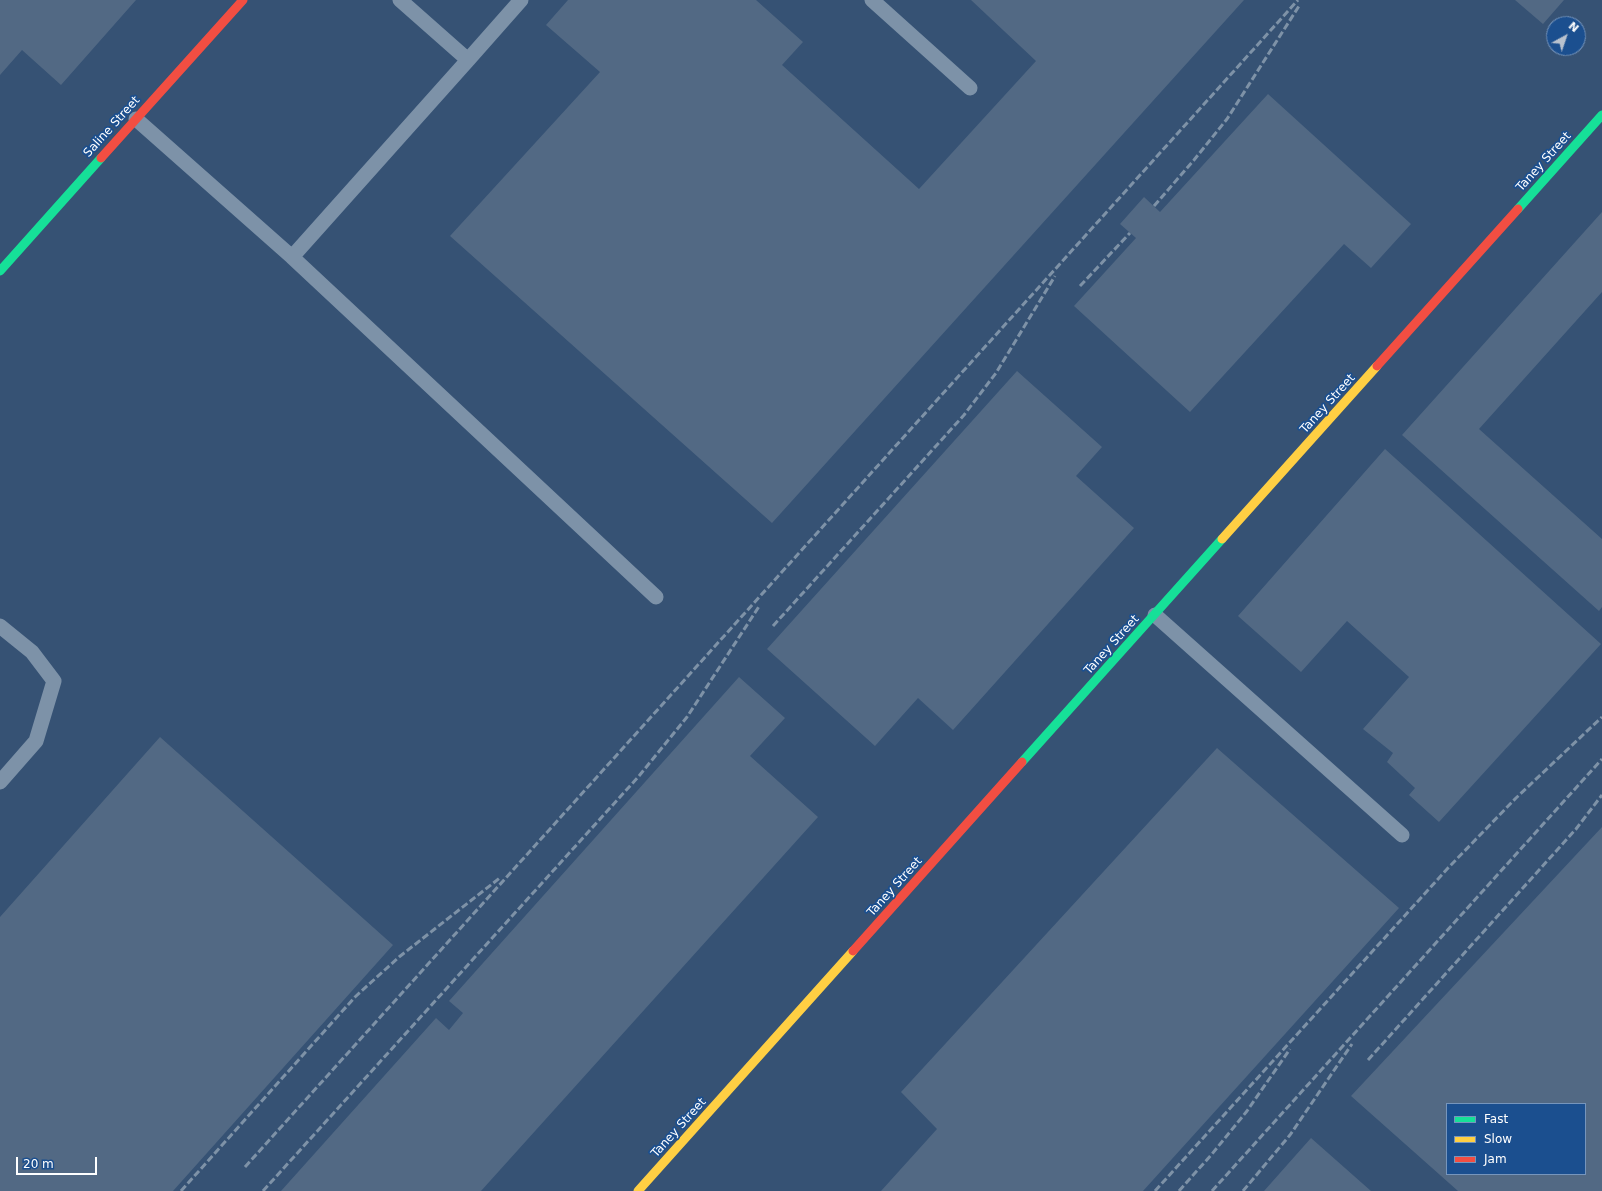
<!DOCTYPE html>
<html>
<head>
<meta charset="utf-8">
<style>
	body { margin:0 }
	#map { position:relative; width:1602px; height:1191px; overflow:hidden; background:#365274; font-family:"DejaVu Sans",sans-serif }
	canvas { display:block }
	.legend { position:absolute; left:1446px; top:1103px; width:140px; height:72px; box-sizing:border-box; background:#1b4f8f; border:1px solid #7695bc; margin:0; padding:5px 7px; list-style:none; font-size:12px; color:#fff }
	.legend li { display:flex; align-items:center; gap:8px; height:20px }
	.legend b { width:20px; border:1px solid #7695bc }
	.north { position:absolute; left:1546px; top:16px; width:40px; height:40px; box-sizing:border-box; background:#1b4f8f; border:1px solid #7695bc; border-radius:50%; rotate:40deg; font-size:11px; font-weight:700; line-height:16px; text-align:center; color:#fff }
	.north::after { content:''; display:block; margin:auto; width:14px; height:18px; background:#b9c2ce; clip-path:polygon(50% 0,100% 100%,50% 72%,0 100%) }
	.scale { position:absolute; left:16px; top:1157px; width:81px; height:18px; box-sizing:border-box; border:2px solid #fff; border-top:0; padding-left:5px; font-size:12px; line-height:14px; white-space:nowrap; color:#fff; -webkit-text-stroke:3px #1b4f8f; paint-order:stroke }
</style>
</head>
<body>
<div id="map">
<canvas width="1602" height="1191"></canvas>
<ul class="legend">
<li><b style="height:5px;background:#16e098"></b>Fast</li>
<li><b style="height:5px;background:#ffcf43"></b>Slow</li>
<li><b style="height:5px;background:#f24e42"></b>Jam</li>
</ul>
<div class="north">N</div>
<div class="scale">20 m</div>
</div>
<script>
const ctx = document.querySelector('canvas').getContext('2d');
ctx.lineJoin = 'round';
function paint(path, color) {
  ctx.fillStyle = color;
  ctx.fill(path, 'evenodd');
}
function shape(rows) {
  const path = new Path2D();
  for (const r of rows) {
    path.moveTo(r[0], r[1]);
    for (let i = 2; i < r.length; i += 2) path.lineTo(r[i], r[i + 1]);
  }
  return path;
}
function stroke(path, color, width, dash) {
  ctx.strokeStyle = color;
  ctx.lineWidth = width;
  ctx.lineCap = dash ? 'butt' : 'round';
  ctx.setLineDash(dash || []);
  ctx.stroke(path);
}
function write(font, color, halo, rows, align = 'center') {
  ctx.font = font + ' "DejaVu Sans",sans-serif';
  ctx.lineWidth = 3.5;
  ctx.setLineDash([]);
  ctx.textBaseline = 'middle';
  ctx.strokeStyle = halo;
  ctx.fillStyle = color;
  for (const [text, x, y, turn = 0] of rows) {
    ctx.save();
    ctx.translate(x, y);
    ctx.rotate((+turn || 0) * Math.PI / 180);
    ctx.textAlign = isNaN(turn) ? turn : align;
    if (halo) ctx.strokeText(text, 0, 0);
    ctx.fillText(text, 0, 0);
    ctx.restore();
  }
}
const building = shape([
	[0,0,136,0,61,85,22,50,0,75],
	[568,0,756,0,803,42,782,65,919,189,1036,61,971,0,1244,0,772,523,450,236,600,72,546,25],
	[1515,0,1564,0,1543,24],
	[1268,94,1411,224,1371,268,1344,244,1190,412,1074,306,1136,238,1120,224,1144,197,1160,212],
	[1602,212,1602,292,1479,429,1602,539,1602,607,1599,611,1402,435],
	[1017,371,1102,447,1076,476,1134,528,953,730,918,698,875,746,767,649],
	[1385,449,1601,644,1439,822,1409,795,1415,788,1387,762,1393,753,1363,729,1409,677,1347,621,1301,672,1238,616],
	[739,677,785,718,750,756,818,817,481,1191,281,1191,436,1018,449,1030,463,1013,449,1001],
	[160,737,393,945,173,1191,0,1191,0,917],
	[1217,748,1399,908,1143,1191,881,1191,937,1129,901,1092],
	[1602,827,1602,1191,1458,1191,1351,1096],
	[1447,1104,1585,1104,1585,1174,1447,1174],
	[1311,1138,1371,1191,1264,1191]
]);
const lane = shape([
	[400,0,468,60,521,0],
	[872,0,970,88],
	[136,119,292,257,468,60],
	[292,257,656,597],
	[1155,615,1402,835],
	[0,626,32,652,54,681,36,741,0,782]
]);
const fast = shape([
	[1518,209,1602,115],
	[0,271,101,158],
	[1022,762,1222,539]
]);
const slow = shape([
	[1222,539,1377,366],
	[638,1191,853,951]
]);
const jam = shape([
	[101,158,243,0],
	[1377,366,1518,209],
	[853,951,1022,762]
]);
const rail = shape([
	[1154,206,1194,160,1227,119,1299,6],
	[1080,286,1130,233],
	[773,626,964,415,996,373,1055,276],
	[1368,1060,1576,829,1602,795],
	[245,1167,1298,0],
	[181,1191,355,997,399,957,501,877],
	[263,1191,639,776,687,717,760,605],
	[1155,1191,1448,868,1516,798,1602,717],
	[1179,1191,1212,1154,1247,1111,1290,1049],
	[1212,1191,1602,759],
	[1243,1191,1290,1135,1352,1044]
]);
const streetNames = [
	["Saline Street",112,127,-48],
	["Taney Street",1544,162,-48],
	["Taney Street",1328,404,-48],
	["Taney Street",1112,645,-48],
	["Taney Street",895,887,-48],
	["Taney Street",679,1128,-48]
];
paint(building, '#526984');
stroke(lane, '#7d92a8', 15);
stroke(fast, '#16e098', 9);
stroke(slow, '#ffcf43', 9);
stroke(jam, '#f24e42', 9);
stroke(rail, '#7e92a7', 3, [7, 3]);
write('12px', '#fff', '#1b4f8f', streetNames);
</script>
</body>
</html>
